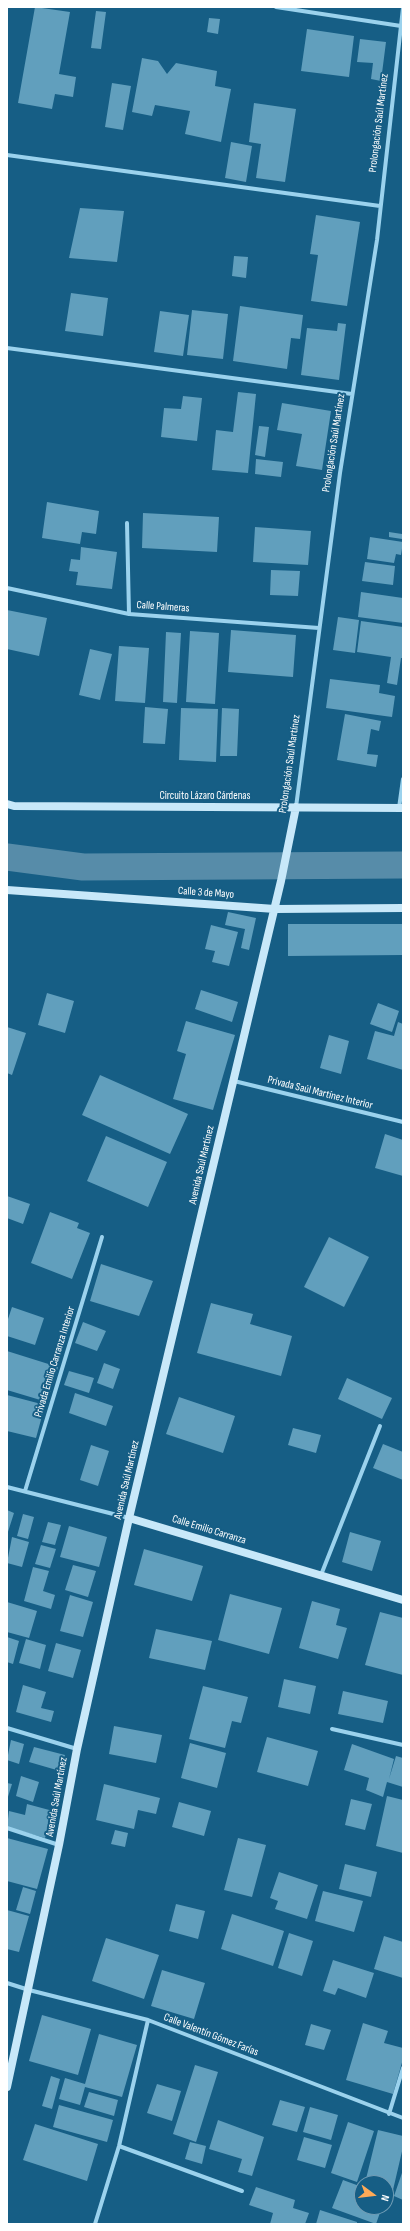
<!DOCTYPE html>
<html>
<head>
<meta charset="utf-8">
<style>
	body { margin:0 }
	#map { position:relative; width:410px; height:2231px; overflow:hidden; background:#165e85; font-family:"Sofia Sans Condensed",sans-serif }
	canvas { display:block }
	.frame { position:absolute; inset:0; border:8px solid #fff; pointer-events:none }
	.north { position:absolute; left:354px; top:2175px; width:40px; height:40px; box-sizing:border-box; background:#165e85; border:1px solid #739eb6; border-radius:50%; rotate:105deg; font-size:11px; font-weight:700; line-height:16px; text-align:center; color:#fff }
	.north::after { content:''; display:block; margin:auto; width:14px; height:18px; background:#ffaa57; clip-path:polygon(50% 0,100% 100%,50% 72%,0 100%) }
</style>
</head>
<body>
<div id="map">
<canvas width="410" height="2231"></canvas>
<div class="frame"></div>
<div class="north">N</div>
</div>
<script>
const ctx = document.querySelector('canvas').getContext('2d');
ctx.lineJoin = 'round';
function shape(rows) {
  const path = new Path2D();
  for (const r of rows) {
    path.moveTo(r[0], r[1]);
    for (let i = 2; i < r.length; i += 2) path.lineTo(r[i], r[i + 1]);
  }
  return path;
}
function stroke(path, color, width, dash) {
  ctx.strokeStyle = color;
  ctx.lineWidth = width;
  ctx.lineCap = dash ? 'butt' : 'round';
  ctx.setLineDash(dash || []);
  ctx.stroke(path);
}
function paint(path, color) {
  ctx.fillStyle = color;
  ctx.fill(path, 'evenodd');
}
function write(font, color, halo, rows, align = 'center') {
  ctx.font = font + ' "Sofia Sans Condensed",sans-serif';
  ctx.lineWidth = 4;
  ctx.setLineDash([]);
  ctx.textBaseline = 'middle';
  ctx.strokeStyle = halo;
  ctx.fillStyle = color;
  for (const [text, x, y, turn = 0] of rows) {
    ctx.save();
    ctx.translate(x, y);
    ctx.rotate((+turn || 0) * Math.PI / 180);
    ctx.textAlign = isNaN(turn) ? turn : align;
    if (halo) ctx.strokeText(text, 0, 0);
    ctx.fillText(text, 0, 0);
    ctx.restore();
  }
}
const canal = shape([
	[7,857,83,867,403,865]
]);
const building = shape([
	[35,7,70,12,59,74,76,77,73,97,55,94,52,109,18,103],
	[96,11,106,12,101,49,91,48],
	[209,18,220,19,218,34,207,32],
	[307,29,354,36,349,77,301,71],
	[360,39,386,42,381,81,371,79,373,63,357,62],
	[142,58,158,61,167,74,176,63,217,71,215,86,231,89,221,142,185,134,190,111,155,105,152,116,132,112],
	[112,83,131,86,123,130,105,127],
	[254,103,296,109,285,182,256,178,261,144,249,142],
	[231,142,252,146,246,182,225,178],
	[80,208,124,211,117,262,69,258],
	[316,215,360,222,347,306,311,301,318,255,310,254],
	[234,256,248,257,246,278,232,276],
	[71,293,108,298,103,336,65,331],
	[240,306,303,315,300,339,291,338,287,369,233,361],
	[192,310,228,314,223,359,187,355],
	[160,311,189,315,183,356,154,352],
	[338,323,346,324,339,380,301,375,307,328,337,331],
	[238,392,256,394,248,473,212,470,216,430,233,432],
	[183,396,202,398,197,441,161,437,164,408,181,409],
	[282,403,331,411,322,470,296,466,302,434,277,430],
	[259,426,269,427,265,457,255,455],
	[256,459,283,462,281,477,255,474],
	[47,502,99,511,96,534,82,532,80,544,42,538],
	[143,513,219,517,217,552,142,548],
	[255,527,311,531,308,565,253,562],
	[389,532,402,534,402,539,389,537],
	[370,537,403,542,401,555,396,554,394,563,367,559],
	[81,547,117,552,112,589,76,585,78,572,69,571,71,559,80,560],
	[365,562,395,566,393,585,362,581],
	[271,570,300,571,298,596,270,595],
	[361,592,403,598,403,623,358,617],
	[7,610,47,618,39,656,7,649],
	[338,617,359,620,355,653,333,650],
	[361,621,403,627,403,658,401,658,397,685,387,683,391,657,357,652],
	[231,630,296,635,293,677,228,672],
	[190,631,219,633,215,704,186,702],
	[166,632,181,633,177,703,163,702],
	[119,646,149,648,145,703,115,701],
	[90,649,112,654,100,700,79,695],
	[330,679,380,685,379,693,395,696,392,717,326,708],
	[145,707,168,709,165,744,143,743],
	[181,708,218,709,216,762,179,760],
	[222,708,239,709,237,756,220,756],
	[345,714,381,721,379,731,371,729,367,754,378,755,376,767,337,760],
	[228,912,256,918,249,950,241,948,245,929,225,925],
	[288,924,403,924,403,955,288,956],
	[211,925,238,932,229,966,212,962,215,951,205,949],
	[201,990,238,1002,232,1022,195,1009],
	[47,993,74,1001,65,1033,38,1025],
	[378,1003,399,1011,392,1032,370,1024],
	[186,1021,235,1035,213,1110,173,1099,186,1054,177,1051],
	[398,1022,403,1024,403,1070,367,1059,375,1031,394,1036],
	[7,1027,26,1033,12,1075,7,1073],
	[329,1035,349,1041,341,1074,320,1068],
	[100,1075,188,1114,170,1154,82,1115],
	[385,1134,403,1140,403,1176,375,1168],
	[106,1136,167,1162,148,1207,87,1181],
	[7,1196,30,1204,23,1224,7,1218],
	[50,1212,79,1223,77,1228,90,1233,72,1279,31,1263],
	[329,1237,369,1257,344,1307,304,1287],
	[101,1264,153,1281,139,1316,90,1301],
	[211,1303,253,1314,250,1324,292,1336,281,1376,197,1353],
	[12,1307,44,1318,35,1345,7,1336,7,1322],
	[83,1322,106,1331,97,1351,75,1343],
	[7,1351,58,1367,47,1402,7,1390],
	[104,1363,120,1369,113,1389,97,1383],
	[69,1371,94,1378,89,1393,64,1385],
	[347,1378,392,1398,382,1419,338,1399],
	[75,1393,113,1406,106,1426,69,1413],
	[7,1395,45,1405,36,1438,7,1431],
	[179,1397,235,1416,223,1453,166,1434],
	[293,1428,321,1435,316,1453,288,1445],
	[383,1444,403,1452,403,1480,373,1468],
	[91,1445,109,1451,98,1486,80,1480],
	[7,1510,14,1513,7,1535],
	[23,1514,34,1517,28,1539,17,1536],
	[48,1522,61,1525,55,1545,42,1542],
	[69,1526,107,1537,99,1567,60,1557],
	[350,1532,381,1541,372,1571,342,1562],
	[12,1537,29,1542,22,1567,7,1563],
	[41,1545,56,1549,50,1568,35,1564],
	[144,1549,203,1566,192,1601,134,1585],
	[73,1565,96,1571,88,1597,65,1590],
	[33,1567,49,1571,43,1591,55,1595,51,1609,24,1601],
	[230,1594,282,1608,269,1654,218,1640],
	[70,1595,93,1602,83,1637,60,1631],
	[312,1601,340,1609,336,1625,347,1628,338,1659,299,1648],
	[7,1602,37,1611,29,1638,7,1632],
	[380,1612,403,1618,403,1675,365,1665],
	[156,1629,212,1641,205,1670,149,1658],
	[7,1637,19,1641,13,1664,7,1662],
	[26,1639,46,1645,40,1669,19,1663],
	[56,1643,81,1650,73,1678,48,1671],
	[284,1679,316,1686,310,1714,278,1707],
	[23,1685,46,1692,41,1708,54,1711,51,1722,16,1712],
	[203,1686,248,1697,241,1723,232,1721,225,1748,189,1739],
	[343,1691,388,1701,383,1723,338,1714],
	[114,1726,162,1735,156,1763,109,1754],
	[267,1737,318,1751,308,1786,257,1772],
	[11,1740,24,1744,19,1764,7,1760],
	[190,1743,226,1753,217,1788,181,1778],
	[352,1744,394,1759,389,1779,396,1756,403,1758,403,1787,387,1782,383,1797,366,1790,369,1778,344,1770],
	[34,1747,65,1755,60,1771,29,1762],
	[21,1776,39,1782,33,1802,16,1796],
	[7,1783,12,1784,7,1800],
	[104,1784,160,1798,156,1814,138,1810,134,1829,96,1820],
	[387,1796,403,1800,403,1853,376,1846],
	[351,1799,372,1804,365,1830,345,1825],
	[179,1802,211,1811,204,1836,172,1827],
	[27,1804,53,1811,45,1838,7,1827,9,1811,25,1815],
	[115,1830,128,1833,125,1847,111,1844],
	[7,1838,48,1849,37,1889,7,1881],
	[238,1838,266,1845,252,1897,224,1890],
	[345,1864,377,1872,371,1897,339,1889],
	[279,1872,318,1885,307,1919,275,1909,278,1901,270,1898],
	[23,1887,36,1891,30,1914,16,1910],
	[323,1891,363,1901,354,1932,315,1921],
	[176,1904,205,1911,198,1939,169,1931],
	[7,1910,29,1916,19,1952,7,1949],
	[232,1914,284,1931,273,1966,221,1949],
	[289,1933,313,1941,302,1976,278,1968],
	[384,1936,403,1942,403,1978,374,1969],
	[106,1938,159,1955,144,1999,92,1981],
	[333,1960,374,1973,366,1998,338,1988,335,1995,323,1991],
	[162,1970,205,1983,194,2019,151,2006],
	[42,2015,91,2029,78,2075,29,2061],
	[363,2023,388,2031,384,2043,403,2048,403,2059,393,2094,346,2080],
	[311,2024,331,2030,324,2050,305,2045],
	[99,2034,137,2045,122,2097,85,2087,80,2105,59,2099,65,2078,85,2084],
	[195,2065,218,2072,196,2142,173,2134],
	[51,2076,60,2079,52,2109,42,2106],
	[157,2084,181,2091,172,2121,147,2113],
	[89,2092,118,2100,114,2116,84,2107],
	[280,2100,305,2107,297,2132,272,2125],
	[59,2105,113,2120,107,2142,53,2127],
	[310,2107,338,2115,331,2140,303,2132],
	[218,2120,264,2137,252,2176,238,2172,242,2159,209,2149],
	[348,2122,374,2131,357,2182,331,2173],
	[35,2124,98,2144,87,2181,23,2160],
	[378,2130,403,2136,403,2147,393,2190,386,2188,386,2183,365,2183],
	[304,2137,332,2145,325,2168,297,2160],
	[190,2142,206,2146,202,2164,185,2159],
	[403,2170,403,2200,394,2196],
	[343,2180,362,2187,362,2207,382,2207,376,2224,332,2208],
	[256,2187,295,2200,293,2208,309,2213,305,2224,270,2224,273,2213,249,2205],
	[320,2210,357,2222,357,2224,316,2224]
]);
const street = shape([
	[276,7,401,26],
	[7,155,380,206],
	[7,348,352,394],
	[127,523,129,614],
	[7,588,129,614,319,628],
	[296,807,340,473,377,240,403,8],
	[399,808,403,779],
	[234,1081,403,1122],
	[7,1487,129,1518],
	[25,1491,102,1237],
	[321,1575,380,1426],
	[7,1728,77,1749],
	[332,1729,403,1745],
	[7,1828,59,1845],
	[7,1983,29,1990,148,2020,403,2118],
	[389,2114,403,2068],
	[119,2146,242,2191],
	[95,2224,119,2146,148,2020]
]);
const secondary = shape([
	[7,804,14,806,403,808],
	[7,890,275,909,403,908],
	[129,1518,403,1600],
	[7,2087,59,1845,77,1749,129,1518,281,881,296,807]
]);
const streetNames = [
	["Prolongación Saúl Martínez",379,123,-83],
	["Prolongación Saúl Martínez",334,443,-81],
	["Calle Palmeras",163,607,4],
	["Prolongación Saúl Martínez",290,764,-82],
	["Circuito Lázaro Cárdenas",205,796],
	["Calle 3 de Mayo",206,893,4],
	["Privada Saúl Martínez Interior",320,1093,14],
	["Avenida Saúl Martínez",202,1165,-77],
	["Privada Emilio Carranza Interior",55,1362,-73],
	["Avenida Saúl Martínez",127,1480,-77],
	["Calle Emilio Carranza",209,1530,17],
	["Avenida Saúl Martínez",57,1797,-80],
	["Calle Valentín Gómez Farías",211,2035,21]
];
stroke(canal, '#578ca9', 27);
paint(building, '#619fbd');
stroke(street, '#9bd2ed', 4);
stroke(secondary, '#c8e8f9', 8);
write('11px', '#fff', '#165e85', streetNames);
</script>
</body>
</html>
